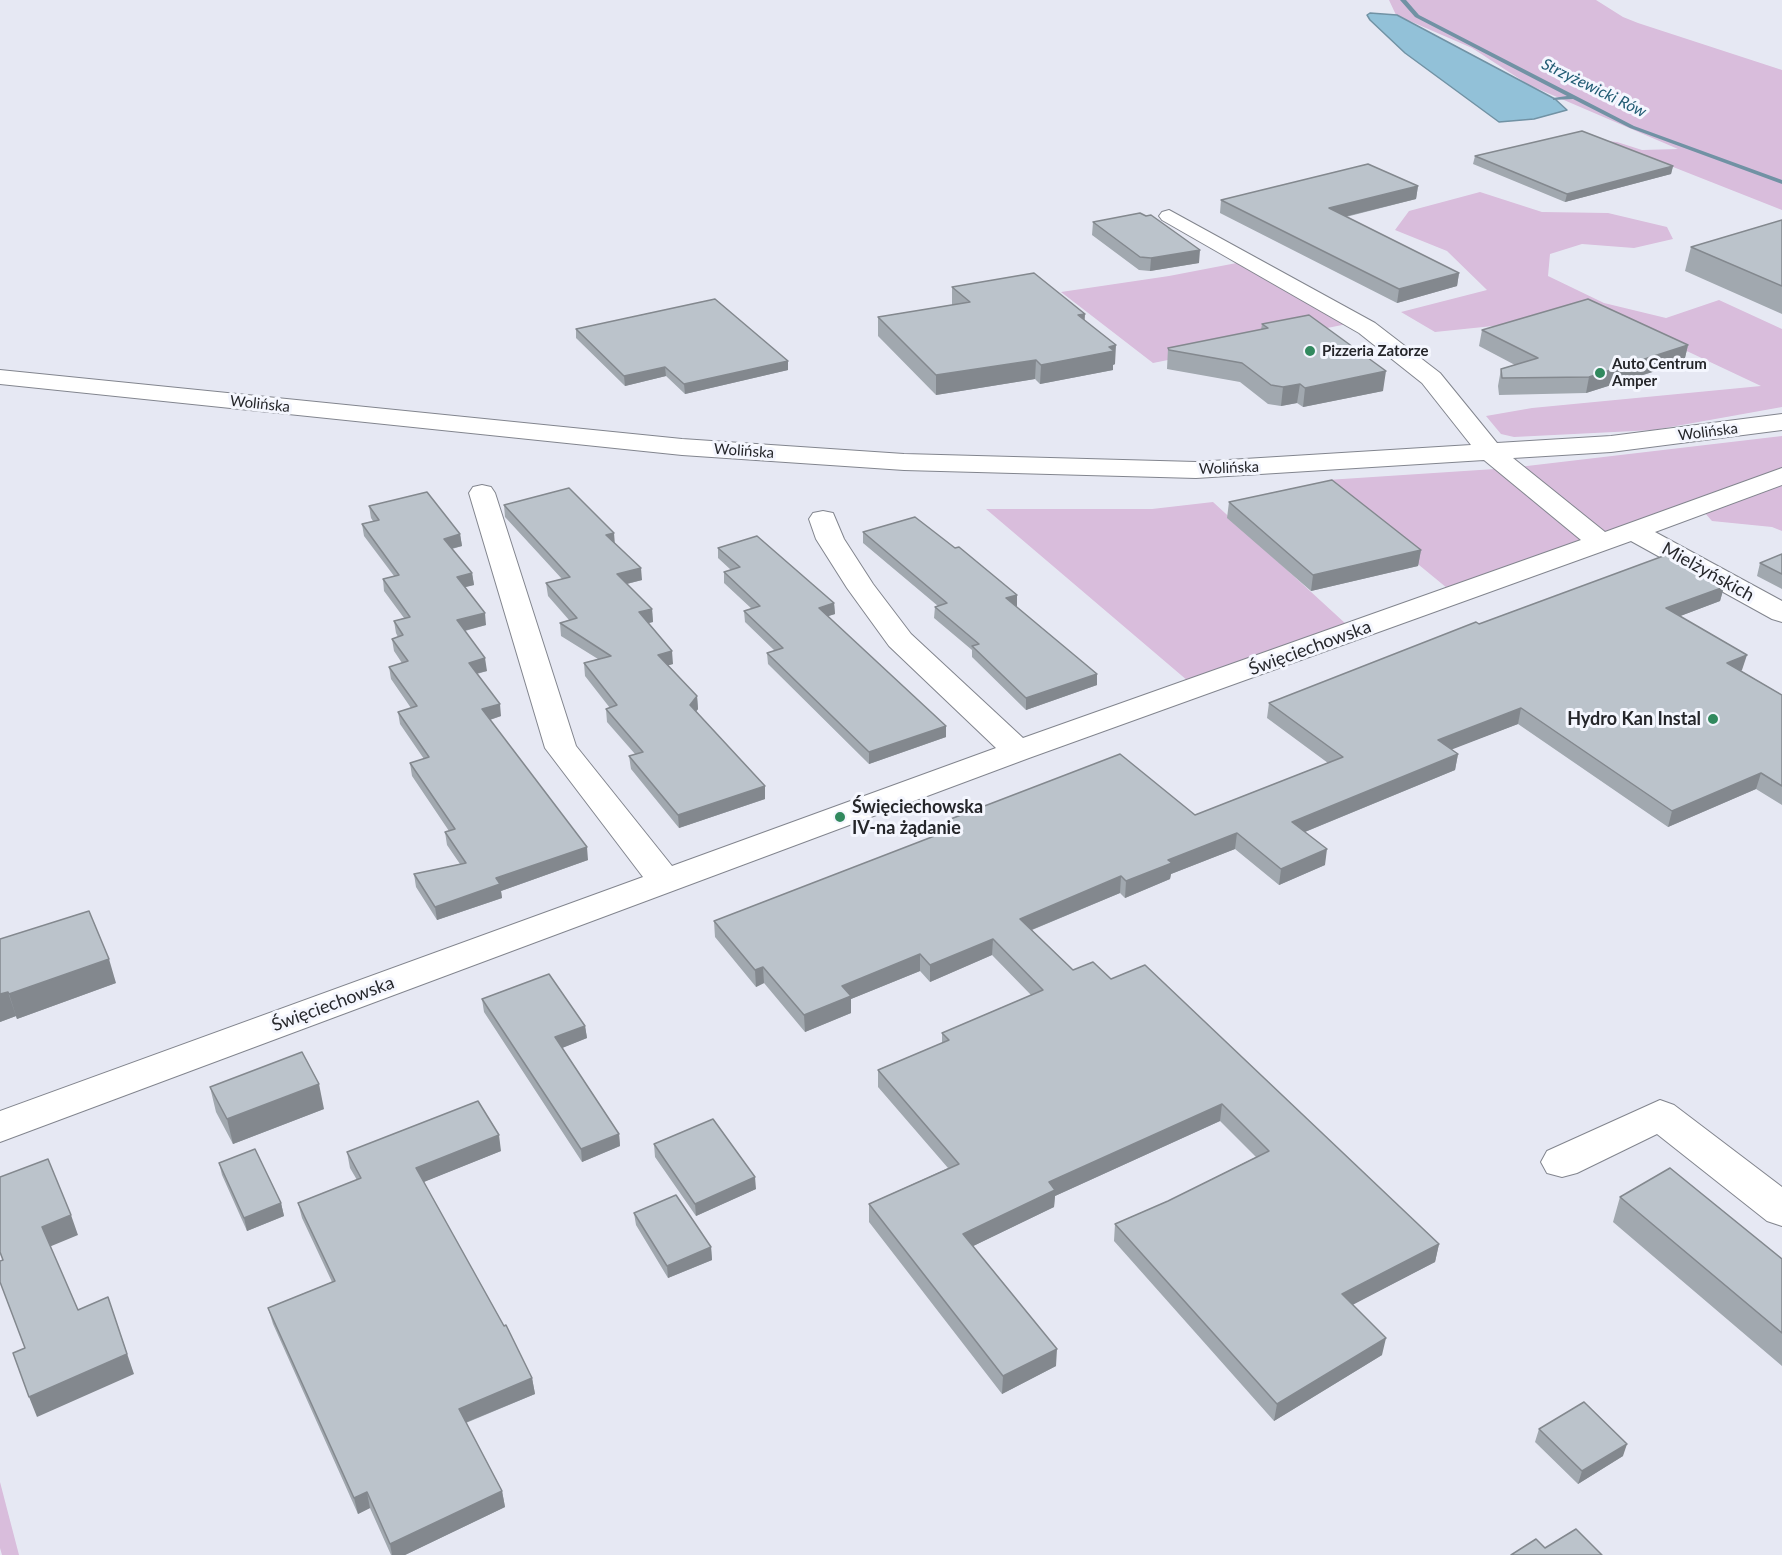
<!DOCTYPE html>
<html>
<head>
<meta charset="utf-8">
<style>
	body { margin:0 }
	canvas { display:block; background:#e6e8f3 }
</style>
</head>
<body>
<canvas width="1782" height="1555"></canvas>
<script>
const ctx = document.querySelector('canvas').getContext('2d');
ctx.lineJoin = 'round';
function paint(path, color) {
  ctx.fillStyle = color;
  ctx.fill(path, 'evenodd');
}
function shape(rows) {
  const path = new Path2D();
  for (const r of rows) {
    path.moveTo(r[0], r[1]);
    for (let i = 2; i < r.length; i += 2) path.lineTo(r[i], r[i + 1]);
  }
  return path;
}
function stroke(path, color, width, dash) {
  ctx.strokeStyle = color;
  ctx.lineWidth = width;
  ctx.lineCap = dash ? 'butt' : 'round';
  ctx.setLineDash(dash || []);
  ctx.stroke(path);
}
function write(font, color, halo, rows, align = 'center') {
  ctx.font = font + ' Lato,sans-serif';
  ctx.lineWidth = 6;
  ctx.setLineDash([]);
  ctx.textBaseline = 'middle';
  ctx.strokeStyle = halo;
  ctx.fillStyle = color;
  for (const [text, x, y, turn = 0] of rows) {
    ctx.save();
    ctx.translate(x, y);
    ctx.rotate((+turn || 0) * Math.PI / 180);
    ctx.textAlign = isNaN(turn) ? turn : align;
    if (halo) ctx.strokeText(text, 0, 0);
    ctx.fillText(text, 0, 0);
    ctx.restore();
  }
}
const green = shape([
	[1389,0,1596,0,1623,17,1638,23,1782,70,1782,210,1663,163,1584,139,1617,142,1642,150,1678,149,1529,85,1472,48,1396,15],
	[1480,192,1542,212,1608,213,1667,227,1673,239,1634,248,1582,244,1550,254,1548,276,1604,303,1666,318,1719,300,1782,329,1782,407,1654,430,1514,437,1501,434,1486,416,1532,408,1761,386,1674,345,1551,320,1435,332,1401,312,1487,290,1447,251,1395,230,1409,211],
	[1247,261,1357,322,1153,363,1061,292,1169,276],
	[1782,436,1782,469,1447,588,1329,491,1327,480,1510,468],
	[1782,483,1782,531,1772,527,1712,521,1704,512],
	[1213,502,1346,624,1188,681,986,509,1152,509],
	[0,1482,19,1555,2,1555,0,1548]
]);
const water = shape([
	[1370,13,1397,15,1555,99,1567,110,1534,119,1499,122,1405,53,1370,20,1367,15,1370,13]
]);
const stream = shape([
	[1400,0,1406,0,1419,15,1634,126,1782,180,1782,184,1630,128,1573,99,1553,100,1553,98,1567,96,1415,17,1400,0]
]);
const minor = shape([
	[1169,210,1375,323,1440,373,1497,443,1611,436,1782,414,1782,430,1611,452,1513,458,1605,532,1782,468,1782,485,1655,532,1782,601,1782,622,1772,619,1631,541,1029,758,0,1142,0,1111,643,877,545,748,469,493,473,487,482,485,491,487,495,493,576,746,672,866,996,748,889,646,847,588,816,539,809,519,813,513,823,511,833,513,844,539,873,584,911,634,1023,738,1581,540,1484,460,1196,478,904,470,682,455,0,384,0,370,682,439,904,454,1196,462,1471,445,1422,383,1359,333,1162,220,1159,216,1162,212,1169,210],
	[1660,1100,1674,1105,1782,1187,1782,1226,1767,1221,1657,1134,1577,1173,1562,1177,1547,1173,1541,1162,1547,1151,1660,1100]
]);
const wall = shape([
	[1475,156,1673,166,1671,174,1565,202,1473,164],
	[1418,186,1416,199,1346,217,1459,273,1457,286,1397,303,1220,213,1221,200],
	[1782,220,1782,314,1685,271,1691,247],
	[1093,222,1199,263,1150,271,1139,270,1092,235],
	[952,287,1085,321,1115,364,1113,365,1113,370,1040,384,1035,379,936,395,878,336,878,317,952,305],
	[1262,324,1383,391,1303,407,1297,403,1281,406,1268,404,1240,382,1167,369,1168,348,1261,330],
	[576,329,788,370,685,394,666,376,625,386,576,338],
	[1482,330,1688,345,1684,362,1586,393,1499,395,1498,386,1501,369,1515,365,1479,346],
	[1229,502,1421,550,1418,566,1311,591,1227,518],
	[504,505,615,543,642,580,627,584,652,609,653,622,648,623,673,664,668,665,697,696,698,709,696,712,765,786,765,799,679,828,631,769,629,756,635,754,607,722,606,709,610,708,585,676,584,663,598,659,561,636,560,623,569,620,548,596,546,583,562,579,505,517],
	[369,506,460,534,462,546,452,549,472,573,474,585,464,587,486,625,465,631,487,671,477,674,501,716,490,720,588,860,501,891,502,898,437,920,416,887,414,874,460,864,447,845,445,832,449,831,412,776,410,763,424,759,400,724,398,712,411,708,391,679,389,667,402,663,394,651,392,639,398,637,396,633,394,621,404,618,384,591,383,579,394,576,364,536,362,524,373,521,371,518],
	[863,532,1017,606,1015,606,1097,674,1097,685,1026,710,972,657,972,650,934,618,935,607,938,606,863,543],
	[718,548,834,603,835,614,828,616,946,737,869,764,768,664,767,653,775,651,745,622,744,611,752,609,724,583,724,572,731,570,718,558],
	[1782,554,1782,589,1757,576,1760,563],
	[1724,587,1720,601,1680,616,1742,670,1741,671,1782,695,1782,805,1756,789,1668,827,1518,724,1451,749,1458,754,1455,770,1305,832,1325,865,1279,885,1235,849,1171,874,1170,879,1125,898,1120,893,1032,930,1073,970,1111,979,1439,1244,1435,1262,1353,1304,1382,1355,1274,1421,1114,1241,1115,1224,1168,1201,1256,1157,1220,1121,1055,1196,1054,1207,973,1246,1056,1366,1002,1394,869,1222,869,1204,948,1168,878,1087,878,1070,942,1043,942,1033,1031,995,992,955,930,982,920,971,851,999,851,1013,805,1032,764,983,756,987,715,937,714,921,932,837,933,830,948,825,948,820,1195,815,1328,763,1267,718,1269,703,1479,624],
	[0,939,116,983,17,1019,16,1016,0,1022],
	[482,999,585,1026,587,1038,562,1048,619,1134,620,1146,582,1162,484,1012],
	[210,1087,324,1109,233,1144,216,1112],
	[654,1144,756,1189,696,1216,655,1157],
	[501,1151,423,1182,532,1378,535,1394,466,1423,502,1491,505,1507,405,1555,391,1555,370,1508,358,1514,273,1324,268,1308,332,1282,302,1218,298,1203,357,1180,350,1168,347,1152],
	[219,1163,281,1203,284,1216,247,1231,222,1175],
	[1620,1197,1782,1259,1782,1366,1613,1222],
	[634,1213,711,1247,712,1260,668,1278,636,1225],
	[1539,1429,1623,1456,1578,1484,1535,1442]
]);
const shadedWall = shape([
	[1673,166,1671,174,1565,202,1567,194],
	[1418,186,1416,199,1327,221,1329,208],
	[1200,250,1199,263,1150,271,1151,258],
	[1459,273,1457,286,1397,303,1399,289],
	[1085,314,1084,333,1078,315],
	[1116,345,1115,364,1113,365,1113,370,1040,384,1041,365],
	[1688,345,1684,362,1586,393,1589,377],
	[1036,360,1035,379,936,395,936,375],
	[788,361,788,370,685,394,684,384],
	[665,367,666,376,625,386,624,376],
	[1386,371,1383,391,1303,407,1305,388],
	[1300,384,1297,403,1281,406,1283,387],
	[614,533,615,545,606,535],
	[460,534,462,546,446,550,444,539],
	[1421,550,1418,566,1311,591,1313,575],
	[641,568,642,580,618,586,617,574],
	[472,573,474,585,458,589,457,577],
	[1724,587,1720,601,1662,623,1666,608],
	[1017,595,1017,606,1005,609,1006,598],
	[834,603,835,614,819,619,819,608],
	[652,609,653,622,640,625,639,612],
	[485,613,486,625,459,632,457,620],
	[672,651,673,664,659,668,658,655],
	[1747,655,1742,670,1723,678,1727,663],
	[485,658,487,671,470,675,469,663],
	[1097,674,1097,685,1026,710,1026,698],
	[697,696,698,709,690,718,690,705],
	[500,704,501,716,483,722,482,709],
	[1521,708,1518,724,1435,756,1438,740],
	[946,726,946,737,869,764,869,752],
	[1458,754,1455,770,1290,838,1292,822],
	[1761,773,1756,789,1668,827,1672,811],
	[765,786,765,799,679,828,678,815],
	[1237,833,1235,849,1171,874,1170,879,1125,898,1126,881,1168,860],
	[587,847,588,860,501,891,502,898,437,920,435,907,496,878],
	[1327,849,1325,865,1279,885,1281,869],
	[1121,876,1120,893,1019,935,1020,919],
	[993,939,992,955,930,982,930,965],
	[920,954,920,971,851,999,851,1013,805,1032,804,1015,842,986],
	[109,959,116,983,17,1019,9,994],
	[763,967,764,983,756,987,755,970],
	[8,992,16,1016,0,1022,0,994],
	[585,1026,587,1038,557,1050,555,1037],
	[319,1084,324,1109,233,1144,227,1119],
	[1222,1104,1220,1121,1055,1196,1054,1207,963,1251,963,1234,1049,1182],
	[619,1134,620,1146,582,1162,581,1149],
	[499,1135,501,1151,419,1184,416,1168],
	[755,1177,756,1189,696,1216,695,1204],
	[281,1203,284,1216,247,1231,244,1218],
	[71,1215,78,1235,49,1247,42,1227],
	[1439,1244,1435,1262,1339,1312,1342,1294],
	[711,1247,712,1260,668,1278,667,1266],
	[108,1297,134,1374,37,1417,29,1397],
	[1386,1338,1382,1355,1274,1421,1277,1404],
	[1057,1349,1056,1366,1002,1394,1003,1376],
	[532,1378,535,1394,462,1424,459,1409],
	[1627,1444,1623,1456,1578,1484,1582,1471],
	[502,1491,505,1507,405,1555,392,1555,390,1544],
	[367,1492,370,1508,358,1514,354,1498]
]);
const building = shape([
	[1582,131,1673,166,1567,194,1475,156,1582,131],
	[1368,164,1418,186,1329,208,1459,273,1399,289,1221,200,1368,164],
	[1140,213,1146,216,1151,215,1200,250,1151,258,1140,257,1093,222,1140,213],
	[1782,220,1782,286,1691,247,1782,220],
	[1034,273,1085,314,1078,315,1116,345,1109,347,1114,351,1041,365,1036,360,936,375,878,317,970,302,952,287,1034,273],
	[715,299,788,361,684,384,665,367,624,376,576,329,715,299],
	[1588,299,1688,345,1589,377,1502,378,1501,369,1538,358,1482,330,1588,299],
	[1309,315,1386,371,1305,388,1300,384,1283,387,1271,385,1242,363,1169,350,1168,348,1268,328,1262,324,1309,315],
	[1332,480,1421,550,1313,575,1229,502,1332,480],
	[569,488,614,533,606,535,641,568,617,574,652,609,639,612,672,651,658,655,697,696,690,705,765,786,678,815,629,756,643,752,606,709,617,705,584,663,611,656,560,623,577,618,546,583,570,577,504,505,569,488],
	[427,492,460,534,444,539,472,573,457,577,485,613,457,620,485,658,469,663,500,704,482,709,587,847,496,878,500,884,435,907,414,874,466,863,445,832,455,829,410,763,429,757,398,712,417,706,389,667,408,661,392,639,403,635,394,621,410,617,383,579,399,575,362,524,379,520,369,506,427,492],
	[915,517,955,548,959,547,1017,595,1006,598,1097,674,1026,698,972,646,979,644,935,607,947,603,863,532,915,517],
	[757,536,834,603,819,608,946,726,869,752,767,653,783,648,744,611,760,606,724,572,740,567,718,548,757,536],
	[1782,554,1782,574,1760,563,1782,554],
	[1666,555,1724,587,1666,608,1747,655,1727,663,1782,695,1782,786,1761,773,1672,811,1521,708,1438,740,1458,754,1292,822,1327,849,1281,869,1237,833,1168,860,1172,863,1126,881,1121,876,1020,919,1073,970,1093,962,1111,979,1145,965,1439,1244,1342,1294,1386,1338,1277,1404,1115,1224,1168,1201,1269,1151,1222,1104,1049,1182,1055,1190,963,1234,1057,1349,1003,1376,869,1204,959,1164,878,1070,949,1040,942,1033,1043,990,993,939,930,965,920,954,842,986,851,996,804,1015,763,967,755,970,714,921,937,835,933,830,951,823,948,820,1120,754,1195,815,1343,757,1269,703,1476,622,1479,624,1666,555],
	[89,911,109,959,9,994,8,992,0,994,0,939,89,911],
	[549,974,585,1026,555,1037,619,1134,581,1149,482,999,549,974],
	[302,1052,319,1084,227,1119,210,1087,302,1052],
	[478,1101,499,1135,416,1168,504,1326,506,1325,532,1378,459,1409,502,1491,390,1544,367,1492,354,1498,268,1308,335,1281,298,1203,361,1178,347,1152,478,1101],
	[713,1119,755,1177,695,1204,654,1144,713,1119],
	[255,1149,281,1203,244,1218,219,1163,255,1149],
	[48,1159,71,1215,42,1227,78,1310,108,1297,127,1354,29,1397,13,1353,25,1348,0,1282,0,1261,3,1260,0,1252,0,1177,48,1159],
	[1670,1168,1782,1259,1782,1333,1620,1197,1670,1168],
	[676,1195,711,1247,667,1266,634,1213,676,1195],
	[1584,1402,1627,1444,1582,1471,1539,1429,1584,1402],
	[1576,1529,1602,1555,1511,1555,1536,1539,1545,1548,1576,1529]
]);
const markers = [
	[1310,351,6,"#31895e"],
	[1600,373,6,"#31895e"],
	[1713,719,6,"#31895e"],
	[840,817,6,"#31895e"]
];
const farPoinames = [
	["Pizzeria Zatorze",1322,351],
	["Auto Centrum",1612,364],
	["Amper",1612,381]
];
const farStreetnames = [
	["Wolińska",260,404,6],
	["Wolińska",1708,432,-7],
	["Wolińska",744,451,4],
	["Wolińska",1229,468,-2]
];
const farWaternames = [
	["Strzyżewicki Rów",1594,88,26]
];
const streetNames = [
	["Mielżyńskich",1708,572,29],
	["Święciechowska",1310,648,-20],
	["Święciechowska",333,1004,-20]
];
const poiNames = [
	["Hydro Kan Instal",1701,719],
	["Święciechowska",852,807,"left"],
	["IV-na żądanie",852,828,"left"]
];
paint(green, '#d9bddc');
paint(water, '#92c1d8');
stroke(water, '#7192a4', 1.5);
paint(stream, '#7192a4');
stroke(minor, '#82858e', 2);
paint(minor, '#fff');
paint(wall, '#a1a8af');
paint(shadedWall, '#83888e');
paint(building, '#bbc3cb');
stroke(building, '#83888e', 1.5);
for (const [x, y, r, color] of markers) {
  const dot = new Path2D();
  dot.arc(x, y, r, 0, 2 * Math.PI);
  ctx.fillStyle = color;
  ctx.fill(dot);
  stroke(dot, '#f4f6fe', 2);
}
write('bold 15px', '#25262a', '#f4f6fe', farPoinames, 'left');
write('15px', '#25262a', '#f4f6fe', farStreetnames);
write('italic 16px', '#205b73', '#f4f6fe', farWaternames);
write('18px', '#25262a', '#f4f6fe', streetNames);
write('bold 18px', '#25262a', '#f4f6fe', poiNames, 'right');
</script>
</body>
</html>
